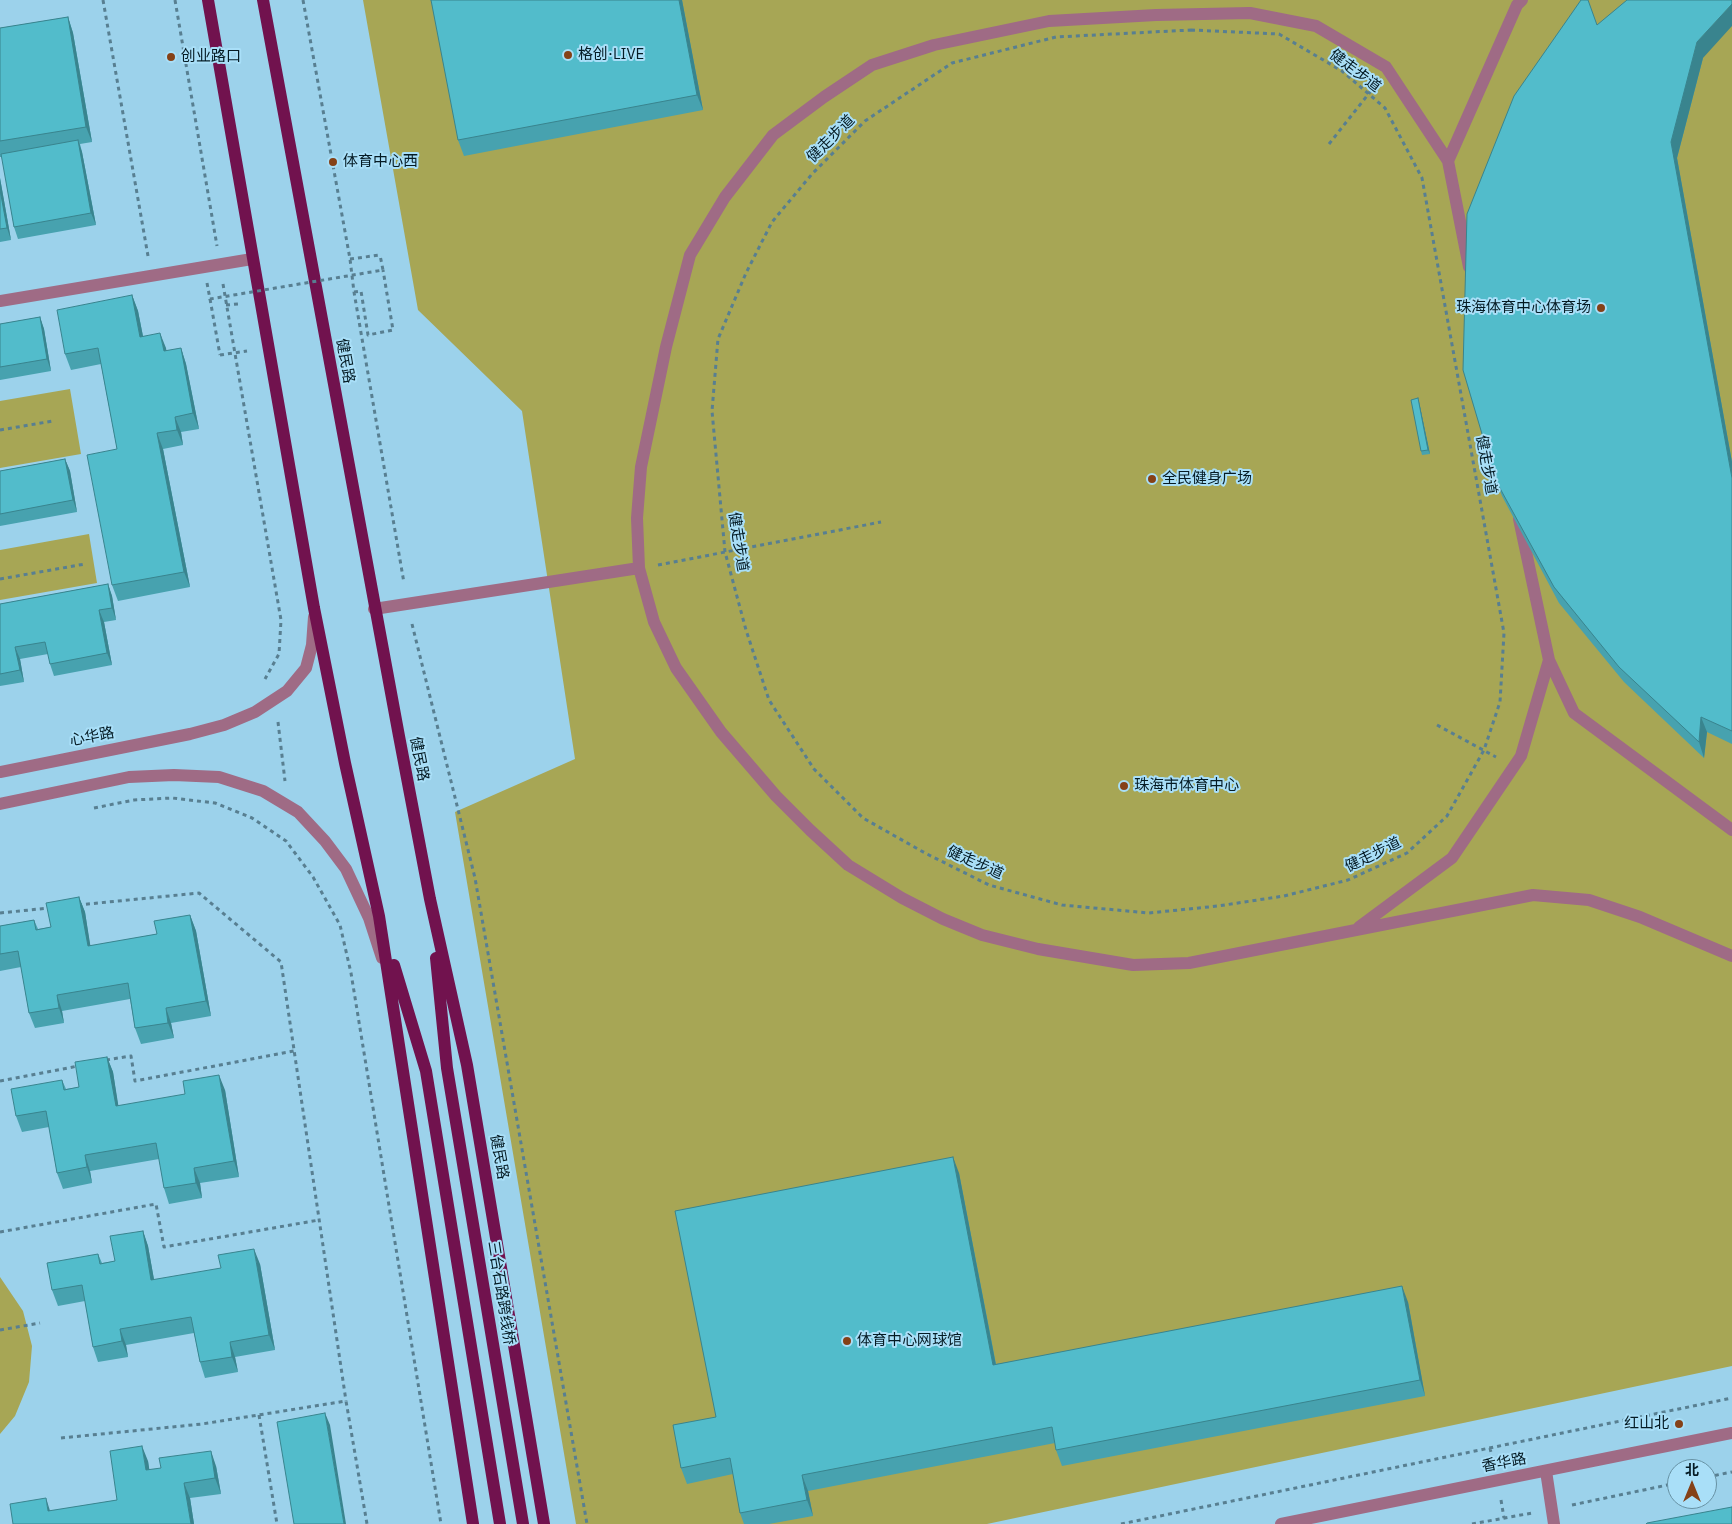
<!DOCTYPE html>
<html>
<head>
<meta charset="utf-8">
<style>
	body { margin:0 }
	#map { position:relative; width:1732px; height:1524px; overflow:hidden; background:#9cd2eb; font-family:"IBM Plex Sans","Noto Sans SC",sans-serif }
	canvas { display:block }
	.north { position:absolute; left:1667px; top:1459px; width:50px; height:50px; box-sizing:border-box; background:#a9dff8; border:1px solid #6791a3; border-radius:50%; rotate:0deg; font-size:14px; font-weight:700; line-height:20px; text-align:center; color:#051b24 }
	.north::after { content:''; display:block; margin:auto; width:18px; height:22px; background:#854117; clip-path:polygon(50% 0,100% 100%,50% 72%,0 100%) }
</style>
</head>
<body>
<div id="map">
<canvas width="1732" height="1524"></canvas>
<div class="north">北</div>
</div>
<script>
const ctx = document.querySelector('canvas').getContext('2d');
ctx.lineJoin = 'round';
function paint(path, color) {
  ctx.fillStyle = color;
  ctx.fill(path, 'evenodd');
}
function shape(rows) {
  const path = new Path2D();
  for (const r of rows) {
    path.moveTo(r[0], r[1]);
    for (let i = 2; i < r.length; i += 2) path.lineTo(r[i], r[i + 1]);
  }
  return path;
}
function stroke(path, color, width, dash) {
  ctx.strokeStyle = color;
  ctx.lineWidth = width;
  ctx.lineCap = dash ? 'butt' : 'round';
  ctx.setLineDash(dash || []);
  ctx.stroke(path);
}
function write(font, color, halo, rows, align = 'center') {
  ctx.font = font + ' "IBM Plex Sans","Noto Sans SC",sans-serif';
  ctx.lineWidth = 4;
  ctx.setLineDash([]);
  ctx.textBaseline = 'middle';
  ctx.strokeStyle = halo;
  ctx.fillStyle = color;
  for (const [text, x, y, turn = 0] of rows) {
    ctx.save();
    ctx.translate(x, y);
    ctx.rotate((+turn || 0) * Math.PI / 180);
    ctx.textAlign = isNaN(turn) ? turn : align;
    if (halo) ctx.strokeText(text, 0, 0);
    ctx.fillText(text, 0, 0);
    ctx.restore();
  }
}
const green = shape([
	[363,0,1732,0,1732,1366,987,1524,576,1524,455,812,575,759,522,411,418,310],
	[70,389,81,454,0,468,0,401],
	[89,534,97,583,0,600,0,550],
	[0,1277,23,1311,32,1346,29,1382,15,1416,0,1434]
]);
const path = shape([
	[103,0,148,256],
	[175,0,217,246],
	[303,0,350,259,354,292,404,583],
	[1191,30,1279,34,1342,71,1385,108,1422,178,1504,633,1500,702,1484,750,1447,816,1407,853,1348,880,1284,896,1218,906,1149,913,1062,905,989,885,925,853,863,818,814,769,769,700,746,630,725,552,712,411,718,339,746,273,772,222,812,174,865,121,952,63,1056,37,1191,30],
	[1329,144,1374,87],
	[350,259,380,255],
	[223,284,281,620,279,654,265,679],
	[354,292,361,291,368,335,393,330,383,270],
	[210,299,220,355],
	[226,305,238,304,238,306],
	[0,430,53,421],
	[658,565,881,522],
	[0,579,85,564],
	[412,624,475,878,587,1524],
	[278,722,285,781],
	[1437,725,1496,757],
	[94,808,134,800,172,798,215,803,252,818,286,841,313,877,340,925,351,973,441,1524],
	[78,905,199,893,281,962,346,1401],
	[0,913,49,908],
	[106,1060,131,1056,135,1081,294,1051],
	[0,1081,78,1066],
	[0,1232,156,1204,164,1247,319,1220],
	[0,1330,40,1323],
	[259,1415,277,1524],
	[61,1438,202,1424,346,1401,367,1524],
	[1490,1448,1493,1462],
	[1707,1477,1732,1472],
	[1501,1500,1504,1518],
	[1572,1505,1677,1483],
	[1121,1524,1732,1398],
	[1472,1524,1532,1513]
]);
const minor = shape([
	[1448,161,1386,67,1316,26,1250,13,1156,15,1049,21,934,45,872,65,824,97,773,135,725,197,690,255,666,347,641,467,637,518,639,568,654,622,676,668,721,732,776,796,810,830,848,865,902,898,943,919,982,935,1038,949,1133,965,1189,963,1533,895,1589,900,1640,917,1732,956],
	[1469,267,1448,161,1517,5,1522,0],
	[0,301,252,259],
	[1519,519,1549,660,1574,713,1732,830],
	[374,609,639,568],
	[0,772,190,734,224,725,255,712,287,691,306,668,312,645,314,617],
	[0,804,129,777,174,775,219,777,263,791,298,812,325,841,346,869,369,918,382,958],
	[1359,927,1452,858,1521,756,1549,660],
	[1546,1471,1554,1524],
	[1281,1524,1732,1433]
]);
const major = shape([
	[208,0,314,608,345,763,379,916,473,1524],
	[263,0,399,736,430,899,467,1065,544,1524],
	[436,958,447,1068,523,1524],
	[394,965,426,1071,500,1524]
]);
const pathBridge = shape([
	[207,283,210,299,383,270,380,255],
	[220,355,247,351]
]);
const wall = shape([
	[682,0,703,110,464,156,458,140],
	[68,17,73,33,92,142,80,144,82,152,96,225,18,239,14,227,2,157,0,157,0,28],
	[1597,25,1703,58,1677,158,1732,462,1732,744,1707,732,1704,758,1624,682,1559,603,1502,496,1496,481],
	[0,178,11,240,0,242],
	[132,295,138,311,143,336,166,348,166,351,181,348,186,364,199,429,181,432,183,445,163,449,190,587,118,601,112,585,117,449,101,364,71,370,65,354],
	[40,317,44,329,51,371,0,380,0,324],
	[1419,402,1430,454,1422,455,1421,451],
	[65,459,70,471,77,512,0,526,0,471],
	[108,584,112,596,116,620,104,622,112,665,54,676,50,664,48,654,20,659,24,682,0,686,0,604],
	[79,897,85,912,90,946,157,934,190,915,196,931,211,1016,171,1023,174,1038,141,1044,135,1028,130,999,62,1011,64,1023,35,1028,29,1013,21,967,0,971,0,926,34,920,38,929,51,927],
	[107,1057,113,1072,118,1106,225,1090,239,1177,200,1183,202,1198,169,1204,164,1188,159,1159,90,1171,92,1183,63,1189,57,1173,49,1127,22,1132,16,1116,62,1080,66,1089,79,1087],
	[959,1173,996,1364,1408,1302,1425,1396,1062,1466,1056,1450,1055,1443,808,1491,813,1516,769,1524,744,1524,740,1513,733,1474,687,1484,681,1468,716,1417],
	[143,1231,148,1246,154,1280,260,1264,275,1350,235,1357,238,1372,205,1378,200,1362,194,1333,126,1345,128,1357,98,1362,93,1347,85,1301,58,1306,52,1290,98,1254,102,1263,115,1261],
	[148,1461,149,1470,216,1466,221,1494,190,1498,194,1524,13,1524,50,1511,117,1500]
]);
const shadedWall = shape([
	[679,0,682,0,703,110,697,95],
	[1732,4,1732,26,1703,58,1677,158,1732,462,1732,478,1671,142,1697,42],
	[68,17,73,33,92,142,86,127],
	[78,140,82,152,96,225,91,213],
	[0,178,11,240,7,228,0,190],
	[132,295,138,311,146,352,140,337],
	[40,317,44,329,51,371,47,359],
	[160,333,166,348,169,367,164,351],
	[181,348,186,364,199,429,193,413],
	[1418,398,1419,402,1430,454,1428,450],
	[175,417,181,432,183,445,177,430],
	[157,433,163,449,190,587,184,572],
	[65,459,70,471,77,512,73,500],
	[108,584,112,596,116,620,112,608],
	[99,610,104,622,112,665,107,653],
	[15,647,20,659,24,682,20,670],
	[1701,717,1707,732,1704,758,1699,742],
	[79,897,85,912,93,962,88,946],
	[190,915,196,931,211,1016,206,1001],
	[57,995,62,1011,64,1023,59,1008],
	[166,1008,171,1023,174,1038,168,1023],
	[107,1057,113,1072,121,1122,116,1106],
	[219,1075,225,1090,239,1177,234,1161],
	[85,1155,90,1171,92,1183,87,1167],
	[953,1157,959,1173,999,1381,993,1365],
	[194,1168,200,1183,202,1198,196,1183],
	[143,1231,148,1246,157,1296,151,1280],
	[254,1249,260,1264,275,1350,269,1335],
	[1402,1286,1408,1302,1425,1396,1420,1380],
	[120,1329,126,1345,128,1357,122,1341],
	[230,1342,235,1357,238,1372,232,1357],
	[325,1413,330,1425,346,1524,344,1524],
	[142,1446,148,1461,152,1486,146,1470],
	[211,1451,216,1466,221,1494,215,1478],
	[802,1475,808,1491,813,1516,807,1500],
	[184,1483,190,1498,194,1524,191,1524],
	[46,1498,51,1514,48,1511]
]);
const building = shape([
	[431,0,679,0,697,95,458,140,431,0],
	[1581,0,1588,0,1597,25,1627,0,1732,0,1732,4,1697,42,1671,142,1732,478,1732,731,1701,717,1699,742,1619,667,1554,587,1496,481,1463,370,1467,214,1514,96,1581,0],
	[68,17,86,127,0,141,0,28,68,17],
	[78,140,91,213,14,227,1,154,78,140],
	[0,190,7,228,0,229,0,190],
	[132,295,140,337,160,333,164,351,181,348,193,413,175,417,177,430,157,433,184,572,112,585,87,455,117,449,98,348,65,354,57,310,132,295],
	[40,317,47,359,0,367,0,324,40,317],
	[1418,398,1428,450,1421,451,1411,400,1418,398],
	[65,459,73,500,0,514,0,471,65,459],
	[108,584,112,608,99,610,107,653,50,664,45,642,15,647,20,670,0,674,0,604,108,584],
	[79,897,88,946,157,934,154,921,190,915,206,1001,166,1008,168,1023,135,1028,128,983,57,995,59,1008,29,1013,18,951,0,954,0,926,34,920,36,930,51,927,46,903,79,897],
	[107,1057,116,1106,185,1094,183,1081,219,1075,234,1161,194,1168,196,1183,164,1188,156,1143,85,1155,87,1167,57,1173,46,1111,16,1116,11,1089,62,1080,64,1090,79,1087,75,1062,107,1057],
	[953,1157,993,1365,1402,1286,1420,1380,1056,1450,1052,1427,802,1475,807,1500,740,1513,730,1458,681,1468,673,1425,716,1417,675,1211,953,1157],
	[143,1231,151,1280,221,1268,218,1255,254,1249,269,1335,230,1342,232,1357,200,1362,191,1317,120,1329,122,1341,93,1347,82,1285,52,1290,47,1263,98,1254,100,1264,115,1261,110,1236,143,1231],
	[325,1413,344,1524,294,1524,277,1422,325,1413],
	[142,1446,146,1470,161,1468,159,1458,211,1451,215,1478,184,1483,191,1524,13,1524,10,1504,46,1498,48,1511,117,1500,110,1451,142,1446],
	[1732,1507,1732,1524,1646,1524,1647,1523,1732,1507]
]);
const markers = [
	[568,55,5,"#854117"],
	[171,57,5,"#854117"],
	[333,162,5,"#854117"],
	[1601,308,5,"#854117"],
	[1152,479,5,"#854117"],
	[1124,786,5,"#854117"],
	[847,1341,5,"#854117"],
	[1679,1424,5,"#854117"]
];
const poiNames = [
	["格创·LIVE",578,55],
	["创业路口",181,57],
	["体育中心西",343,162],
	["珠海体育中心体育场",1591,308,"right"],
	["全民健身广场",1162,479],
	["珠海市体育中心",1134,786],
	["体育中心网球馆",857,1341],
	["红山北",1669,1424,"right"]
];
const streetNames = [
	["健走步道",1355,71,37],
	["健走步道",831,139,-45],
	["健民路",345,361,80],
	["健走步道",1486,465,80],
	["健走步道",738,542,81],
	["心华路",92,737,-11],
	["健民路",419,759,79],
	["健走步道",1373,855,-26],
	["健走步道",975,863,24],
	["健民路",499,1157,80],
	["三台石路跨线桥",501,1293,81],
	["香华路",1504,1463,-11]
];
paint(green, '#a7a655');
stroke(path, '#587f91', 3, [4, 4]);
stroke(minor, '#9f6b85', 12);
stroke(major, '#71124e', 12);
stroke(pathBridge, '#587f91', 3, [4, 4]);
paint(wall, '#47a2af');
paint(shadedWall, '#39848e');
paint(building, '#52bccb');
stroke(building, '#39848e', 1);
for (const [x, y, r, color] of markers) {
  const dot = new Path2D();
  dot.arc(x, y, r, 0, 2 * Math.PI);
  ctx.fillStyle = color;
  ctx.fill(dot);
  stroke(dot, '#a9dff8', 2);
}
write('15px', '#051b24', '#a9dff8', poiNames, 'left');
write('15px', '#051b24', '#a9dff8', streetNames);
</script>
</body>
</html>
